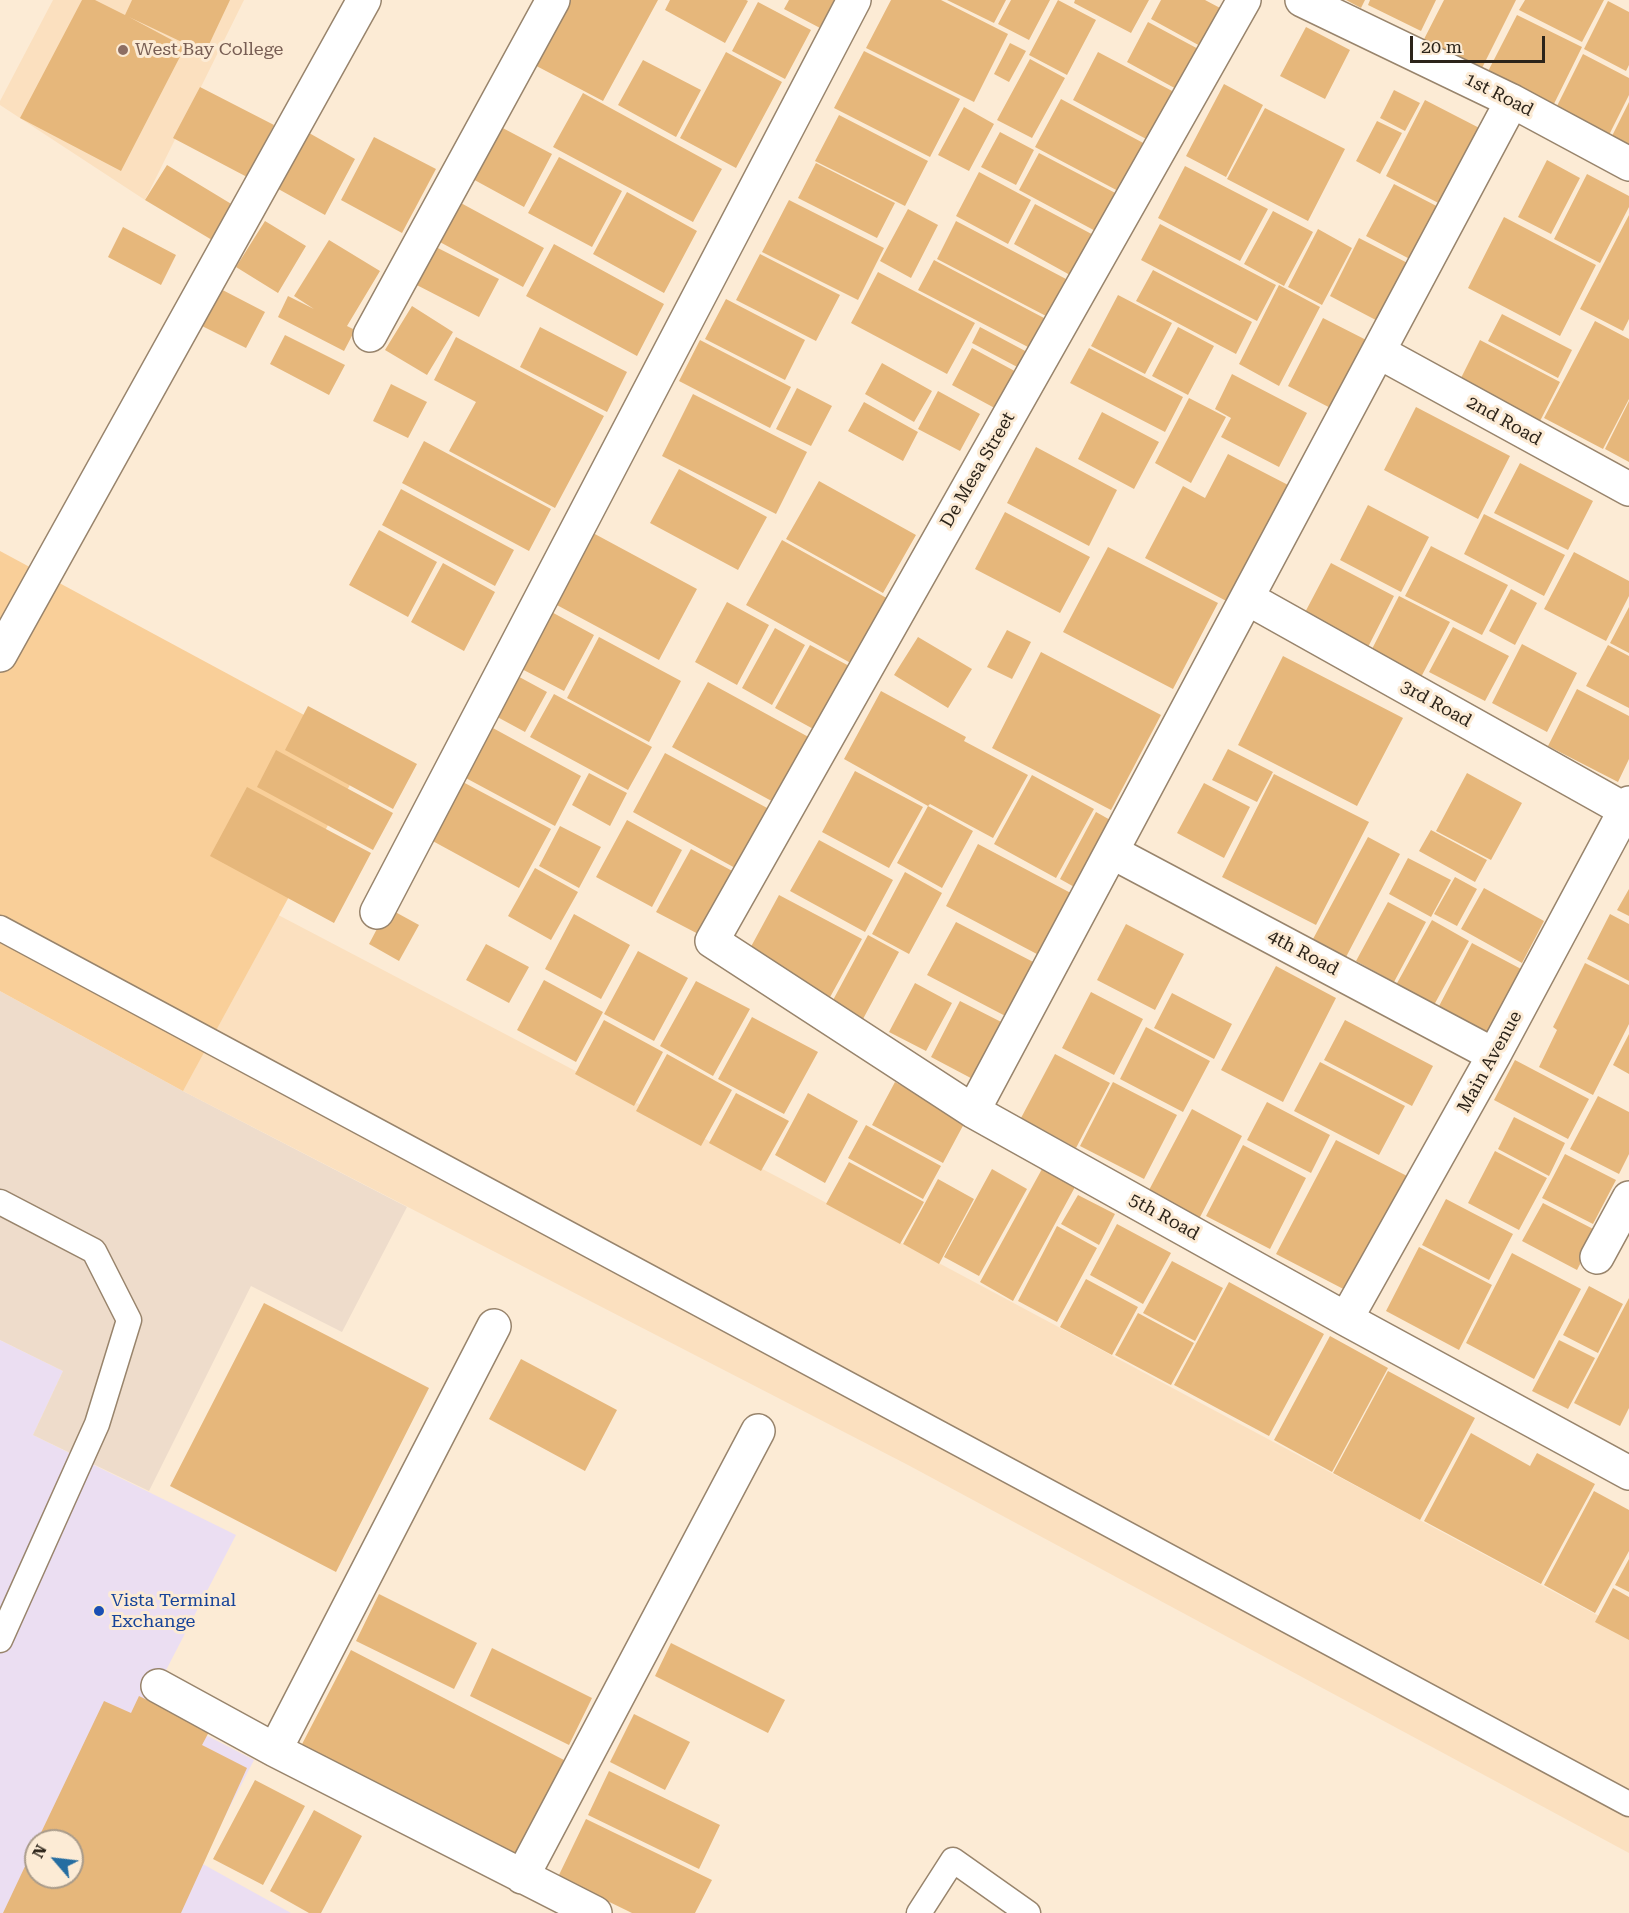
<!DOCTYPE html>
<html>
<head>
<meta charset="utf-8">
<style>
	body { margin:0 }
	#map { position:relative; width:1629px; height:1913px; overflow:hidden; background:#fcebd5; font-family:"Roboto Serif",serif }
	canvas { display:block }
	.north { position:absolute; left:24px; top:1829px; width:60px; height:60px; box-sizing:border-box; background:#fcebd5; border:2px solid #a99b8a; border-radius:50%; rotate:298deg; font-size:16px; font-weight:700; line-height:24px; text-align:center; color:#2c241a }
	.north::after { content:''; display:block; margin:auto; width:21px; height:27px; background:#256da1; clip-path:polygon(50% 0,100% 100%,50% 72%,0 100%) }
	.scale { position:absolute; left:1410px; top:36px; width:135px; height:27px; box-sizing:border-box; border:3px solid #2c241a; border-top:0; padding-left:8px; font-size:18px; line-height:21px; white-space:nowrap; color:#2c241a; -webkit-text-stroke:4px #fcebd5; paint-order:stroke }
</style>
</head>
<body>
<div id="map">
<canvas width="1629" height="1913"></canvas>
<div class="north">N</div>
<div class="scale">20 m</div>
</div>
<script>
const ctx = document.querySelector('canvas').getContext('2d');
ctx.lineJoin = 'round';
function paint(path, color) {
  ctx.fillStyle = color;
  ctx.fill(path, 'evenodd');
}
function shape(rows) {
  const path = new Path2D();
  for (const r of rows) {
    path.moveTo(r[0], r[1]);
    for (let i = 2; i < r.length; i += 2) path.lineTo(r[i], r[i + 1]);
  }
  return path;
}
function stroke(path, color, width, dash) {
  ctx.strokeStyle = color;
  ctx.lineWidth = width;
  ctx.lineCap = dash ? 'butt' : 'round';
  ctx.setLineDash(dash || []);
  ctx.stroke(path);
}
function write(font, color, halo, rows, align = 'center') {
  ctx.font = font + ' "Roboto Serif",serif';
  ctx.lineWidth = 6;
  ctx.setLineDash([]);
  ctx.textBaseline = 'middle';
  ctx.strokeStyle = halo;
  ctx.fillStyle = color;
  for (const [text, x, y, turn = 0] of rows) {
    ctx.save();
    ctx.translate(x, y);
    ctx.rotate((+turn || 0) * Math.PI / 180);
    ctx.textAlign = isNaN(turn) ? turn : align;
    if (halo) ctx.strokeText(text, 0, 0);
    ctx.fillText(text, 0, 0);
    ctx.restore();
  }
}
const commercial = shape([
	[0,1340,63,1371,33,1435,236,1535,148,1705,254,1760,201,1863,291,1913,0,1913],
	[36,1841,72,1841,72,1877,36,1877]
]);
const industrial = shape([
	[0,991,183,1091,407,1207,342,1332,251,1286,149,1491,33,1435,63,1371,0,1340]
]);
const built = shape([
	[53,0,244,0,145,200,0,105,0,101],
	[0,769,791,1184,1629,1632,1629,1853,908,1465,183,1091,0,991]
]);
const green = shape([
	[0,551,369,750,183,1091,0,991]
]);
const building = shape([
	[82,0,95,0,125,15,132,0,230,0,205,53,129,17,185,47,121,171,20,118],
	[560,0,658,0,603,101,527,61],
	[670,0,746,0,748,1,725,43,665,10],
	[789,0,835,0,820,28,784,9],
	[891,0,941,0,1008,34,974,102,866,48],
	[947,0,1006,0,994,23],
	[1011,0,1050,0,1029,40,998,24],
	[1058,0,1096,20,1067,75,1029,55],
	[1075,0,1149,0,1131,33,1074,3],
	[1161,0,1205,0,1222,9,1202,47,1151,19],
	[1346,0,1365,0,1361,8],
	[1370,0,1436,0,1421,31,1368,5],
	[1444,0,1516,0,1478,76,1420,47],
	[1525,0,1604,0,1582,42,1519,10],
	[1608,1,1629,12,1629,65,1626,71,1584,49],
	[758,2,811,30,785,79,732,51],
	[1517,15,1582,47,1548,116,1482,83],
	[1148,22,1202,51,1180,91,1127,62],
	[1306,27,1350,50,1325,99,1280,76],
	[1010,43,1026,51,1009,82,994,74],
	[864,51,960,99,930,157,834,108],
	[726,52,782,82,736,168,680,138],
	[1098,52,1176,93,1150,141,1073,100],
	[1583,54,1629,78,1629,95,1605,143,1552,116],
	[1030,59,1065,78,1032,138,997,120],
	[643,60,701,90,676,137,618,105],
	[1224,84,1263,105,1226,177,1186,156],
	[200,87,274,125,247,177,173,138],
	[1394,90,1420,103,1405,131,1380,118],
	[583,93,722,169,693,222,553,147],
	[1061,99,1147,145,1122,193,1035,147],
	[1425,100,1491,134,1452,210,1386,176],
	[1629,102,1629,154,1608,144],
	[964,107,994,124,969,171,938,155],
	[1265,108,1345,149,1308,221,1227,179],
	[839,115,928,161,905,206,815,161],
	[1377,121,1402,133,1380,174,1356,161],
	[295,125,355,159,325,215,264,181],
	[497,125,552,154,524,207,469,177],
	[1000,132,1034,150,1016,185,981,167],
	[374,137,436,169,402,233,341,200],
	[1039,153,1121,196,1101,234,1019,190],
	[559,157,622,191,592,247,528,213],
	[1547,160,1580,178,1551,234,1518,217],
	[816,163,895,203,877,238,798,198],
	[167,165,233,205,212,240,145,200],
	[1185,166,1268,209,1240,261,1158,218],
	[979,172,1031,200,1008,244,956,216],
	[1587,174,1629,196,1629,207,1600,263,1554,239],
	[1394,184,1450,213,1423,266,1366,236],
	[627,192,697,231,664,293,593,254],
	[789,200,884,248,858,300,762,252],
	[459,202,544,248,523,287,438,241],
	[1035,204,1101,239,1079,280,1014,244],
	[908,209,938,225,911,278,880,261],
	[1273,211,1313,232,1284,286,1244,264],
	[1629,215,1629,319,1623,331,1580,309],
	[1504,217,1596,265,1560,336,1468,288],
	[265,221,306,246,278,293,236,267],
	[956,221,1066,279,1046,316,937,259],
	[1160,224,1276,285,1257,321,1141,260],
	[123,227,176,255,161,285,108,257],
	[1318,229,1352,248,1322,305,1288,287],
	[1359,238,1421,270,1391,328,1330,296],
	[329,240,380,271,347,326,355,330,344,351,278,317,288,296,314,309,294,296],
	[426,242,499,279,479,317,407,280],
	[554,244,664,304,637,356,526,296],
	[760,254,840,295,816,341,736,300],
	[934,260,1044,318,1028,347,918,290],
	[1153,270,1252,322,1236,354,1136,301],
	[878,272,975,323,947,374,851,323],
	[211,284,265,312,246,348,192,321],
	[1279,285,1320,307,1279,386,1239,364],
	[1118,295,1172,323,1145,374,1091,346],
	[726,299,805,340,785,380,705,339],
	[412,306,453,332,427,375,385,350],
	[1502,314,1572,350,1558,378,1488,341],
	[1323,318,1378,346,1342,414,1288,386],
	[1595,321,1629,339,1629,399,1603,449,1544,418],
	[540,327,627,372,607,412,520,367],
	[980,327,1029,353,1021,369,972,343],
	[1178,327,1214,346,1188,395,1152,376],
	[285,335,345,365,329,395,270,364],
	[456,337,604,416,555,508,449,451,476,402,434,380],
	[700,340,791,387,770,428,679,381],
	[1480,340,1560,382,1539,423,1459,382],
	[972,348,1022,375,1002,412,952,385],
	[1089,348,1183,397,1165,432,1070,383],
	[882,363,932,391,914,422,865,394],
	[1232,374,1307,413,1279,467,1221,437,1231,418,1215,409],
	[391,384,427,402,408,438,373,421],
	[797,388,832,406,811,446,776,429],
	[938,391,980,414,960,451,918,429],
	[693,394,807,452,776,514,662,456],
	[1189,398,1226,417,1191,483,1155,463],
	[1629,401,1629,462,1605,449],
	[864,402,918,432,903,461,848,431],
	[1416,407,1510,456,1478,519,1384,470],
	[1102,412,1159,442,1134,489,1078,459],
	[424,441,551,509,529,551,402,483],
	[1036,447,1117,490,1089,546,1007,503],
	[1228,454,1292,487,1232,604,1145,558,1183,486,1205,498],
	[1520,463,1593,501,1568,550,1494,513],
	[679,469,767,517,738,570,650,523],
	[819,481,916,535,883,593,786,539],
	[401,489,514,550,495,586,382,525],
	[1368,505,1429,537,1401,592,1340,560],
	[1005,512,1090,557,1060,613,975,569],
	[1484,514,1565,555,1544,596,1464,554],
	[379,530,437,562,408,617,349,585],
	[593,533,697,589,659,660,555,604],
	[782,540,892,601,856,666,746,605],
	[1431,546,1508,585,1482,635,1405,596],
	[1108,547,1218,603,1173,689,1063,632],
	[1574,552,1629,581,1629,596,1606,641,1544,609],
	[443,563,495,592,464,651,411,622],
	[1331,563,1394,596,1365,653,1301,620],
	[1511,589,1537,603,1515,645,1489,631],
	[1399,596,1450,622,1420,679,1370,653],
	[727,602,769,625,737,685,695,662],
	[1629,607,1629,653,1610,643],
	[546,609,594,635,564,691,516,666],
	[1453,627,1509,656,1485,701,1429,672],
	[775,628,805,645,772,705,742,688],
	[1007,630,1031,642,1012,679,987,667],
	[599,637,681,681,649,742,567,698],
	[918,637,972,669,948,708,894,675],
	[1522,644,1577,673,1547,732,1492,703],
	[810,645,851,667,817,731,775,708],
	[1608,645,1629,656,1629,708,1586,686],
	[1041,652,1161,715,1111,810,992,748],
	[1283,656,1403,718,1357,806,1238,745],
	[512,673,547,692,525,732,490,713],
	[708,682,814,740,779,805,672,747],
	[1577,689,1629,716,1629,759,1618,782,1548,746],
	[881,691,966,737,964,741,1028,775,993,838,930,804,928,806,844,759],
	[554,694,652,747,628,790,530,737],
	[308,706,417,764,393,809,285,750],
	[491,727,581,776,555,826,464,777],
	[1228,749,1273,772,1257,802,1212,780],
	[276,750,393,813,373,850,257,787],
	[665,753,769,809,737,869,633,812],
	[855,771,923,807,889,868,822,832],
	[589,773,627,793,610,826,572,805],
	[1467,773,1522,803,1491,860,1436,831],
	[1274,774,1369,822,1316,925,1222,877],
	[1032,775,1094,809,1056,878,994,844],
	[461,781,551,829,519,888,429,839],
	[1204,783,1250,807,1224,858,1177,833],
	[247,787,371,853,334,923,210,856],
	[928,806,973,831,942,888,897,863],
	[1096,812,1121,826,1085,893,1060,879],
	[627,820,682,850,652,907,596,877],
	[560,826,601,847,579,888,539,866],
	[1431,830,1487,860,1475,882,1419,851],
	[1368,837,1400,854,1346,957,1313,939],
	[819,840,893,880,865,932,790,891],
	[978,844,1084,900,1052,962,946,906],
	[691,849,740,875,706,938,656,912],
	[1408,858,1451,880,1431,917,1389,894],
	[535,868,578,892,551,940,508,916],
	[905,872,942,893,909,954,872,934],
	[1455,877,1477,889,1457,926,1434,914],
	[1484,888,1544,921,1522,963,1461,929],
	[1629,889,1629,916,1617,910],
	[779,895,862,939,829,999,747,954],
	[1388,902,1426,922,1394,982,1356,961],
	[388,908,419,925,399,961,369,944],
	[574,914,630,945,601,999,545,969],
	[1610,914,1629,924,1629,981,1587,959],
	[1432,920,1469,941,1434,1005,1396,985],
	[956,922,1041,966,1013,1020,927,975],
	[1126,924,1184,954,1155,1010,1097,980],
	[868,935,899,952,863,1019,832,1002],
	[1472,943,1523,970,1488,1037,1437,1010],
	[486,944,529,967,509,1003,466,980],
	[638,951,688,978,654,1041,604,1014],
	[1585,963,1629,985,1629,1024,1593,1095,1539,1067,1557,1030,1553,1027],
	[1276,966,1336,998,1283,1102,1221,1070],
	[544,980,603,1012,576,1062,517,1030],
	[696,981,750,1009,713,1076,660,1046],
	[915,983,952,1003,926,1051,889,1032],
	[1091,992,1143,1019,1114,1075,1062,1048],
	[1172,993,1232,1024,1214,1059,1154,1028],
	[960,1001,1013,1028,984,1085,931,1057],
	[752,1017,818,1052,784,1114,718,1079],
	[604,1020,663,1052,634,1106,575,1074],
	[1345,1020,1433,1066,1412,1106,1324,1060],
	[1146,1027,1210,1061,1183,1112,1120,1079],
	[1629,1034,1629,1074,1613,1065],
	[667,1054,732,1090,701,1146,636,1111],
	[1055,1054,1110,1083,1076,1148,1021,1118],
	[1515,1060,1589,1099,1568,1139,1494,1100],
	[1320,1062,1405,1106,1379,1155,1294,1111],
	[895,1082,966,1120,943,1163,872,1125],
	[1113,1082,1177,1115,1144,1179,1080,1146],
	[736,1093,789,1121,761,1171,709,1143],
	[808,1093,858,1121,825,1183,775,1155],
	[1598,1096,1629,1112,1629,1154,1619,1174,1570,1149],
	[1267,1102,1330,1135,1311,1173,1247,1140],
	[1192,1109,1242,1136,1199,1219,1148,1192],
	[1514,1117,1565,1143,1549,1176,1498,1149],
	[866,1125,941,1166,923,1199,848,1158],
	[1336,1140,1413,1179,1353,1294,1276,1254],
	[1243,1145,1306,1178,1270,1249,1206,1216],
	[1495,1151,1547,1178,1519,1230,1468,1203],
	[1565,1154,1616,1180,1593,1224,1542,1198],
	[849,1162,924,1202,900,1244,826,1204],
	[992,1169,1027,1189,979,1276,944,1257],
	[1042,1169,1075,1187,1013,1301,980,1282],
	[938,1179,974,1199,939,1264,903,1244],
	[1078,1195,1115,1214,1099,1245,1061,1224],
	[1446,1199,1513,1234,1489,1280,1422,1245],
	[1543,1203,1597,1231,1577,1270,1522,1241],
	[1117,1224,1171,1253,1143,1304,1090,1275],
	[1057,1226,1097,1248,1057,1322,1018,1301],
	[1419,1247,1492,1285,1459,1350,1386,1311],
	[1512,1253,1581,1289,1534,1379,1466,1343],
	[1172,1261,1223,1288,1195,1341,1143,1313],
	[1086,1279,1138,1307,1112,1355,1060,1327],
	[1229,1282,1324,1334,1269,1436,1174,1385],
	[1589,1286,1623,1304,1598,1353,1563,1335],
	[1629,1298,1629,1408,1620,1426,1574,1403],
	[264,1303,429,1388,336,1572,170,1486],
	[1138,1313,1194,1343,1171,1385,1115,1355],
	[1330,1336,1388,1368,1332,1472,1274,1440],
	[1559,1340,1595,1358,1568,1409,1532,1391],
	[521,1359,617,1410,585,1471,489,1419],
	[1388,1371,1475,1418,1420,1520,1333,1473],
	[1471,1433,1530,1466,1537,1453,1595,1484,1541,1584,1424,1521],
	[1594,1491,1629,1510,1629,1551,1595,1613,1544,1585],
	[1629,1559,1629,1592,1615,1585],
	[1613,1588,1629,1597,1629,1640,1595,1622],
	[379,1594,477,1643,454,1689,356,1641],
	[671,1643,785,1700,768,1733,655,1676],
	[492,1648,592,1698,569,1745,470,1696],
	[351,1650,564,1760,514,1859,300,1748],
	[139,1696,210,1730,202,1745,247,1768,181,1913,3,1913,36,1843,36,1877,72,1877,72,1841,37,1841,104,1701,131,1713],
	[634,1714,690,1742,665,1790,610,1762],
	[609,1771,720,1825,699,1869,588,1815],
	[255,1780,305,1806,263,1885,213,1859],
	[314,1810,362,1836,321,1913,309,1913,270,1891],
	[586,1819,712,1880,695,1913,632,1913,558,1877]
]);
const service = shape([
	[0,928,1629,1804],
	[0,1202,94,1251,129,1320,97,1424,0,1640],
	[919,1913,953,1860,1028,1913]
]);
const minor = shape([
	[1244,0,712,941,973,1111,1346,1319,1629,1473],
	[1302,0,1512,101,1629,164],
	[370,335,553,0],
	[1379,352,1629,489],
	[1247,598,1629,812],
	[0,655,364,0],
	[1112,852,1494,1055],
	[377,912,854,0],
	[973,1111,1512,101],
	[1597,1257,1629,1198],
	[1346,1319,1494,1055,1629,803],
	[158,1686,275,1750,595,1913],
	[275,1750,494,1326],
	[522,1877,758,1431]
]);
const markers = [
	[123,50,6,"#8d6e63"],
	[99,1611,6,"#1a4fb4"]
];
const educationNames = [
	["West Bay College",135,50]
];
const streetNames = [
	["1st Road",1499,95,27],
	["2nd Road",1504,421,29],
	["De Mesa Street",978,470,-60],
	["3rd Road",1436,704,29],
	["4th Road",1303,953,28],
	["Main Avenue",1490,1062,-61],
	["5th Road",1164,1217,29]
];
const transitNames = [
	["Vista Terminal",111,1601],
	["Exchange",111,1622]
];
paint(commercial, '#ebdef2');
paint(industrial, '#eedccb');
paint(built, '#fbe0bf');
paint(green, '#f9cf99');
paint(building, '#e6b77b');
stroke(service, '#98846c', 27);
stroke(minor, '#98846c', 36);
stroke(service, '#fff', 24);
stroke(minor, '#fff', 33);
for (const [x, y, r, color] of markers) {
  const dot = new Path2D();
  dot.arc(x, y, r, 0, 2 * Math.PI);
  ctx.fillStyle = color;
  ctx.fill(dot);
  stroke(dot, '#fcebd5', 2);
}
write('18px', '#785e54', '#fcebd5', educationNames, 'left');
write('18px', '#2c241a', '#fcebd5', streetNames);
write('18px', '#164399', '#fcebd5', transitNames, 'left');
</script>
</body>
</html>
